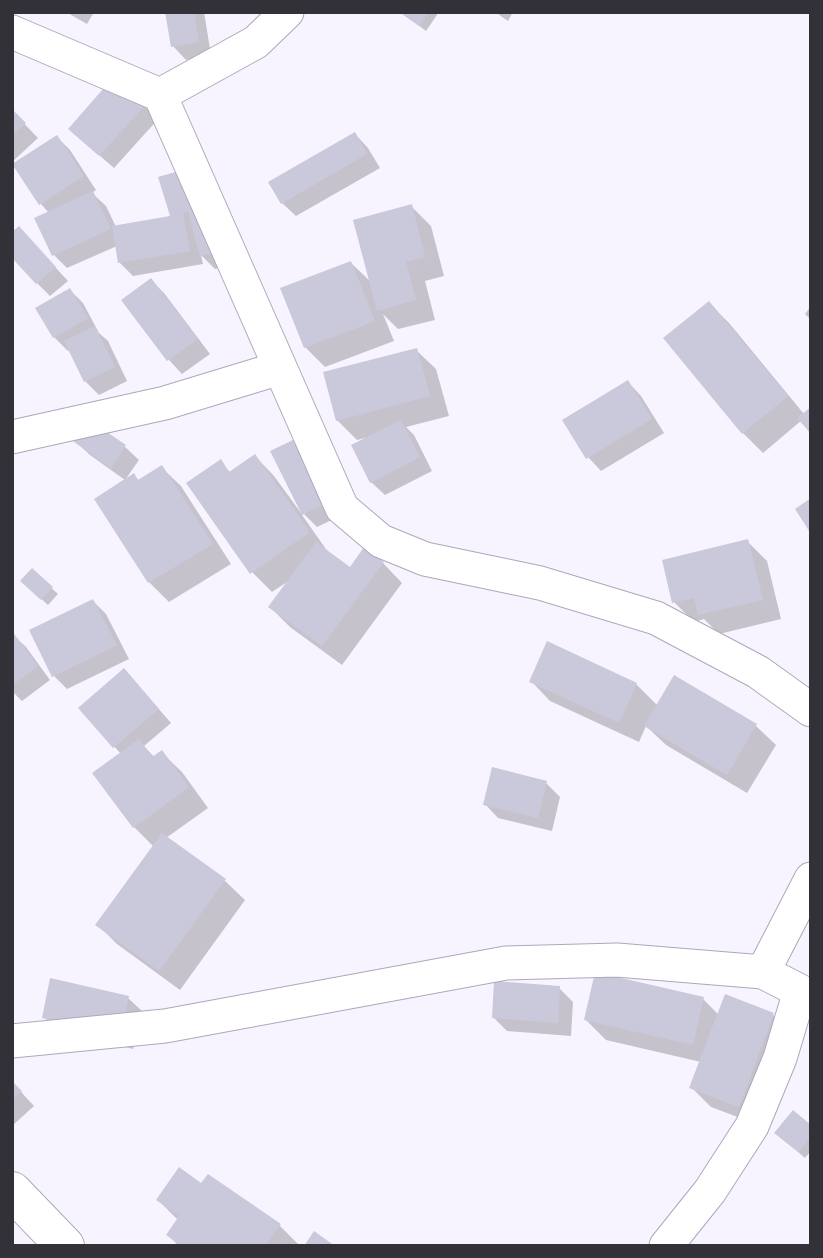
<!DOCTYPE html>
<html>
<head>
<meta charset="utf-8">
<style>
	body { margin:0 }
	#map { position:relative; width:823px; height:1258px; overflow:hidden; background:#f7f3ff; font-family:"Sofia Sans Condensed",sans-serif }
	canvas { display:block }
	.frame { position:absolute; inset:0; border:14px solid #333138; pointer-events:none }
</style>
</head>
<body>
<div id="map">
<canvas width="823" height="1258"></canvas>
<div class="frame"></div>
</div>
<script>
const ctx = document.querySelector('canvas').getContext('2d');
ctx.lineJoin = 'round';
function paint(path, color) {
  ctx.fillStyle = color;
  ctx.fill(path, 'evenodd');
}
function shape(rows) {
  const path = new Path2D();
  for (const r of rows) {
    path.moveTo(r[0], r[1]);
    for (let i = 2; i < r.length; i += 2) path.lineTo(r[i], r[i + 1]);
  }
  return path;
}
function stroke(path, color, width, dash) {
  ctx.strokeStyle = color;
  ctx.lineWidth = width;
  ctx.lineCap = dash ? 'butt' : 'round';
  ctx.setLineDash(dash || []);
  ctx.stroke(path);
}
const shadow = shape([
	[66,12,94,12,87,24],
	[167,12,204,12,211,55,186,60,173,46],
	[401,12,439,12,426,31],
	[495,12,513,12,508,21],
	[138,95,160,117,114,168,84,142],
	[12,111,38,138,12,162],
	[355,134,368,148,380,168,296,216,282,203],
	[57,137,70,150,96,190,92,193,106,206,116,227,172,218,161,178,233,264,215,269,201,255,203,264,133,276,119,262,117,246,67,268,54,255,49,213,41,204,15,164],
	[411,206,431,226,444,276,425,281,435,320,398,329,383,314,394,341,325,367,305,347,351,263,372,283],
	[32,242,68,281,50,296,37,283],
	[151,280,164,293,210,354,182,374,169,360,123,300],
	[70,290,83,303,99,333,108,341,127,381,99,395,85,381,70,350,68,351,54,337,38,309],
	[709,303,729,323,804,414,802,420,763,453,743,433],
	[811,306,811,320,805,314],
	[416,350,436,369,449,416,406,427,414,435,432,471,385,495,371,482,365,438,357,440,337,420],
	[628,382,641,396,664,433,601,471,588,457],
	[90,423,125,447,139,460,125,480,90,455,76,442],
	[292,442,306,455,336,518,317,527,304,514,302,515,328,552,350,569,383,563,402,583,342,665,290,627,270,607,290,580,272,592,252,572,220,462,231,473,255,456,274,476,301,513,303,512],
	[161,467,181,486,231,564,169,602,149,582,134,476,140,481],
	[747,541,767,561,781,619,719,634,704,619,694,622,674,602],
	[32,570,58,594,48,605,22,581],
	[93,601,106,614,129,659,67,689,54,676],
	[12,634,26,647,50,680,22,701,12,691],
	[675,677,756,726,776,745,747,793,666,745,646,726,639,742,550,701,531,681,636,684,658,706],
	[137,684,171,723,144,746,155,758,162,753,182,772,208,808,166,838,225,881,245,900,180,990,117,944,98,925,154,847,134,827,94,774,121,754,80,708],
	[546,783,560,797,552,831,498,818,485,804],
	[559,988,573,1002,571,1036,507,1031,493,1017],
	[128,998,142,1011,133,1049,57,1031,44,1017],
	[703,999,719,1015,773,1015,793,1034,759,1125,711,1107,691,1087,701,1062,606,1040,586,1020],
	[12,1082,34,1106,12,1126],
	[811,1127,811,1151,805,1158,783,1139],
	[202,1185,279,1225,299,1245,179,1246,168,1235,178,1220,158,1200]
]);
const building = shape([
	[165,12,194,12,199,42,171,47],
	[399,12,428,12,419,26],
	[110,81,148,102,99,156,68,129],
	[12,109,26,123,12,136],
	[355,132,367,154,281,204,268,182],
	[57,135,84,176,39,205,12,164],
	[196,166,221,251,200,256,188,212,183,213,190,251,118,263,112,226,170,216,158,177],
	[93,191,111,229,52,256,34,218],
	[412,204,425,257,406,262,416,300,377,311,353,220],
	[19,226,56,267,36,284,12,258,12,232],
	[351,261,375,321,304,348,280,288],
	[151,278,198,339,167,361,121,300],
	[70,288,88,318,53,338,35,308],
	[709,301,788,396,742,434,663,338],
	[95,326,115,367,84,382,64,341],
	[417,348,430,396,336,421,323,372],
	[628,380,652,419,586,459,562,420],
	[811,407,811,434,797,418],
	[89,420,126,445,111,468,74,442],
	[401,420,420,457,370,483,351,445],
	[293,440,324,504,302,515,270,451],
	[255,454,310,532,250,574,186,483,221,459,229,472],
	[162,465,213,544,148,583,94,499,134,473,138,480],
	[811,498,811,534,795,509],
	[748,539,763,600,698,615,694,598,672,603,662,560],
	[316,542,350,567,364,547,384,562,322,646,268,607],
	[32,568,53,587,41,600,20,581],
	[93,599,117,645,52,677,29,630],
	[12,631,38,666,12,685],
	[547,641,637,683,619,723,529,682],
	[124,668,159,709,113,748,78,708],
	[674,675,757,724,727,775,644,726],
	[139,739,152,757,162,750,189,787,133,828,92,773],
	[492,767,547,781,538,818,483,805],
	[162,833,226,879,159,971,95,925],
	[595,972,704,997,693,1045,584,1020],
	[50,978,129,996,120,1036,42,1018],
	[494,981,560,986,558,1023,492,1018],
	[725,994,774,1013,739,1107,689,1088],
	[12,1081,22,1091,12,1100],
	[793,1110,811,1125,811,1137,798,1152,774,1133],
	[179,1167,201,1183,208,1174,281,1224,265,1246,181,1246,166,1235,179,1216,156,1200],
	[314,1231,335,1246,304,1246]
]);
const minor = shape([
	[12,32,160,95,256,42,287,12],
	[160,95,342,508,381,541,425,559,540,583,656,618,758,672,811,710],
	[12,437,165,403,280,368],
	[12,1041,165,1026,506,963,617,960,763,972,811,879],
	[666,1246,710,1191,752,1126,780,1058,800,991,763,972]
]);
const tertiary = shape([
	[12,1191,65,1246]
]);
paint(shadow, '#0003');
paint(building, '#cac8db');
stroke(minor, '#aea8ba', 35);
stroke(tertiary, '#aea8ba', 40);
stroke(minor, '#fff', 33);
stroke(tertiary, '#fff', 38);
</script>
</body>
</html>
